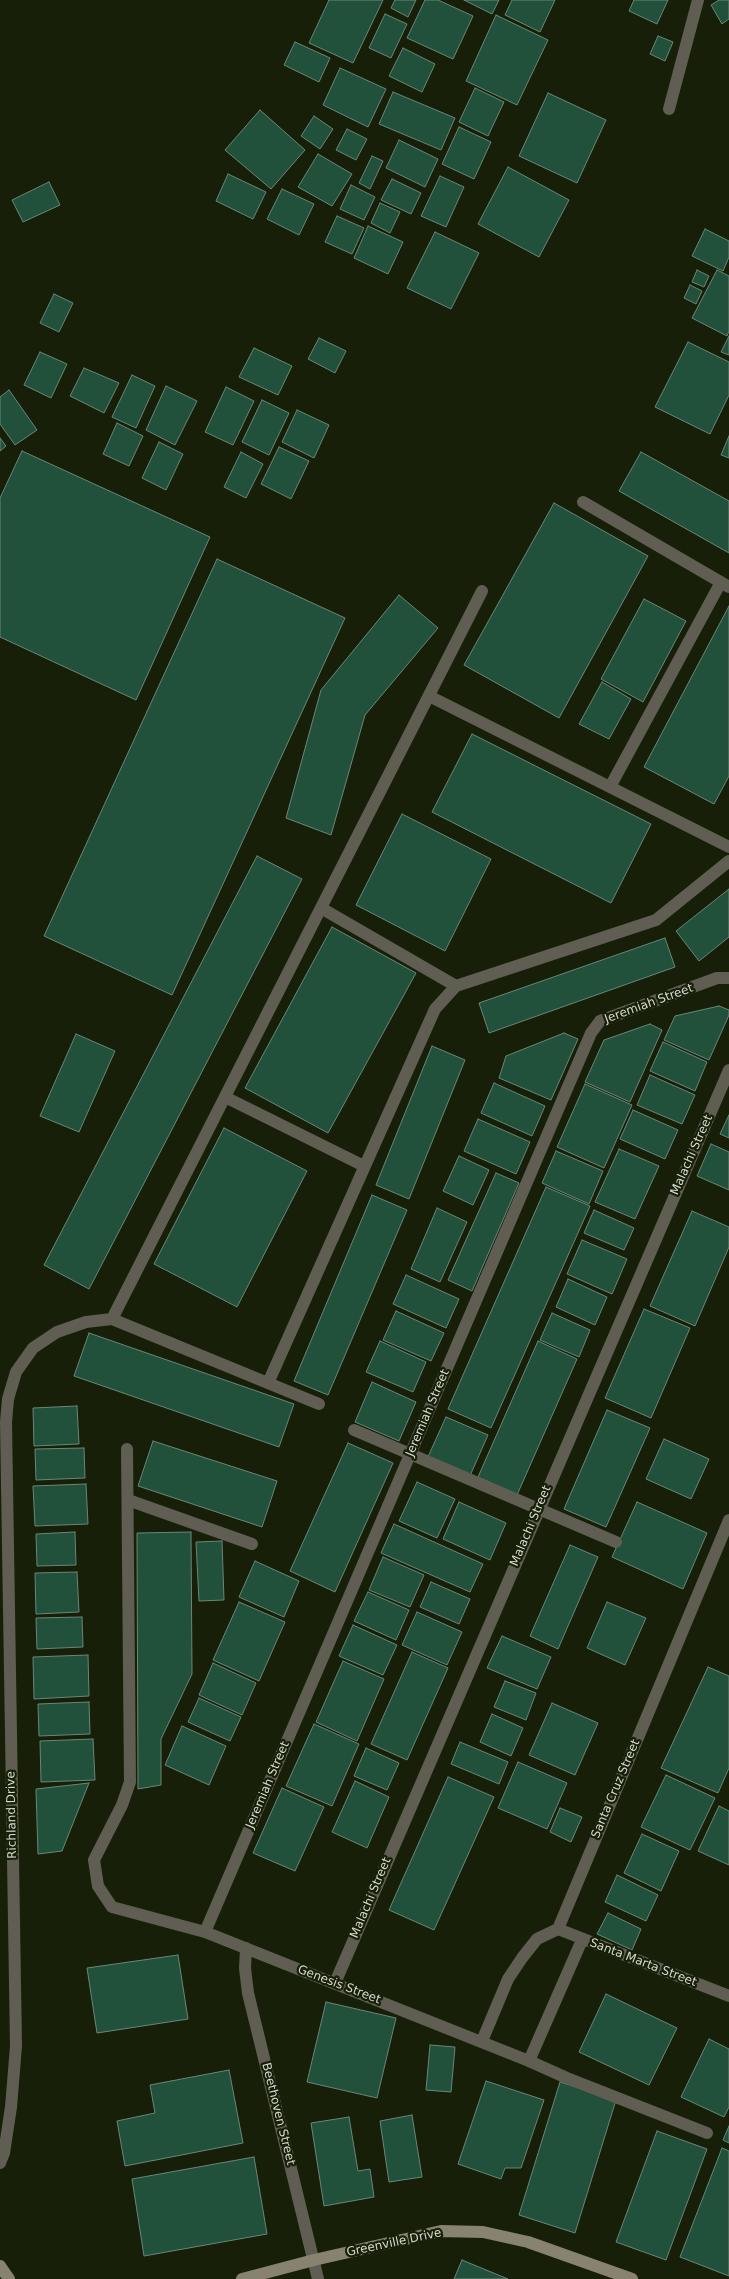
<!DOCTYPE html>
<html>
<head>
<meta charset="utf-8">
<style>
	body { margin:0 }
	canvas { display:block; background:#171f09 }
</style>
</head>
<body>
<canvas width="729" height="2279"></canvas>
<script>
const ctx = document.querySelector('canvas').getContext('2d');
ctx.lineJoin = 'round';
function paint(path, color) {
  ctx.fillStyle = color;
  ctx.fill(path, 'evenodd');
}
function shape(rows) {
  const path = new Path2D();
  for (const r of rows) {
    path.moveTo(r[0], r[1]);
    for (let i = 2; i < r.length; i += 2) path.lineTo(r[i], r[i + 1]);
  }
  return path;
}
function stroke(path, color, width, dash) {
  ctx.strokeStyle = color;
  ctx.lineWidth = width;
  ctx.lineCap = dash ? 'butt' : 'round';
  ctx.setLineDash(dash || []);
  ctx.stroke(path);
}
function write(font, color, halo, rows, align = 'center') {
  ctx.font = font + ' "DejaVu Sans",sans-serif';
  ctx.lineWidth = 4.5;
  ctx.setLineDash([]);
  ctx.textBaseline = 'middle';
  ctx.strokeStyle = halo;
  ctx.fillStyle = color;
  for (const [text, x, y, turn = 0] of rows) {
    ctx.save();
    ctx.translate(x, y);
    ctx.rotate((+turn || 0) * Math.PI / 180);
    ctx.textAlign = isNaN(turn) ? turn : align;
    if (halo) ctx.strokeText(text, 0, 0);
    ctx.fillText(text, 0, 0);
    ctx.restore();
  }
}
const building = shape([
	[329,0,383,0,353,63,309,43,329,0],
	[395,0,416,0,408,17,391,8,395,0],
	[425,0,438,0,473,16,453,59,407,38,425,0],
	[464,0,499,0,492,14,464,0],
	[512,0,555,0,540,32,505,15,512,0],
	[634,0,668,0,657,24,629,11,634,0],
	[719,0,729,0,729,19,722,24,711,5,719,0],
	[385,14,407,24,391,58,369,48,385,14],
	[496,15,548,40,517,105,466,81,496,15],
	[658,36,673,42,665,61,650,54,658,36],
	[295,42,330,58,319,82,284,65,295,42],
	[403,48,435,64,422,92,389,76,403,48],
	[340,68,386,89,368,127,323,105,340,68],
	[475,88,504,102,488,136,459,122,475,88],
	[393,92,455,118,441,150,379,124,393,92],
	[548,93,606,120,577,183,519,156,548,93],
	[260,110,305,150,271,189,225,150,260,110],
	[314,116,333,129,320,149,301,136,314,116],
	[459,127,491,142,474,179,442,164,459,127],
	[347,129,367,139,356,160,336,150,347,129],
	[399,140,438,159,425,187,386,168,399,140],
	[318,154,352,174,332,206,298,187,318,154],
	[372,156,383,161,370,189,359,183,372,156],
	[508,167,569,200,539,257,478,224,508,167],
	[228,174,266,192,253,219,216,201,228,174],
	[440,176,464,187,446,227,421,216,440,176],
	[392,179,421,193,411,214,381,200,392,179],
	[49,182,60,205,23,222,12,200,49,182],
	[351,185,375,197,364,220,340,209,351,185],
	[282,189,314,204,299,235,267,219,282,189],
	[380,203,400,212,390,233,371,223,380,203],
	[337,216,364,228,352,254,325,242,337,216],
	[368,226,403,242,388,274,354,258,368,226],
	[705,229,729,241,729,257,723,271,692,256,705,229],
	[435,232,479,253,451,309,407,288,435,232],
	[697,270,709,276,704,287,692,282,697,270],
	[717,270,729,276,729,331,727,336,692,318,717,270],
	[690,285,702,291,696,304,684,298,690,285],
	[54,294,73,303,59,332,40,323,54,294],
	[729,336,729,355,721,352,729,336],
	[319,338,346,351,335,373,308,359,319,338],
	[688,342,729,362,729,395,710,434,655,407,688,342],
	[254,348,292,366,278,395,239,377,254,348],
	[40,352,67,364,51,398,24,385,40,352],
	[84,368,119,383,104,413,70,396,84,368],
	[132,375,155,386,136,428,112,417,132,375],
	[166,386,197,401,175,445,146,430,166,386],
	[226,387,254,401,233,445,205,432,226,387],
	[9,390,37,430,15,445,0,424,0,397,9,390],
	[262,400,289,413,269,455,242,442,262,400],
	[297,410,329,425,314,458,282,442,297,410],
	[117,423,143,436,129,466,103,454,117,423],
	[729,436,729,458,721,455,729,436],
	[0,438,6,446,0,451,0,438],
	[159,442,183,454,166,490,142,478,159,442],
	[279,447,309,461,291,499,261,484,279,447],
	[22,451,210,537,136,700,0,637,0,498,22,451],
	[241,452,263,464,246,498,224,487,241,452],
	[641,452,729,501,729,553,619,491,641,452],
	[554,503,648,556,559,718,464,665,554,503],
	[217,559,345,618,172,995,44,936,217,559],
	[399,595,438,628,365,715,331,835,286,818,321,690,399,595],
	[644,599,686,621,643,702,601,679,644,599],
	[729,606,729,776,714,804,644,767,729,606],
	[602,682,631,699,609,739,579,724,602,682],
	[472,734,651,824,611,903,432,812,472,734],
	[402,814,491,859,445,951,356,905,402,814],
	[257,856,302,879,89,1289,44,1265,257,856],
	[729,889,729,937,699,961,676,931,729,889],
	[332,927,416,973,328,1133,245,1088,332,927],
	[665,938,675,967,489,1033,479,1003,665,938],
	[719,1006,729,1010,729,1015,709,1060,664,1040,675,1016,719,1006],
	[650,1024,662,1030,630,1102,585,1082,604,1040,650,1024],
	[564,1033,578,1039,551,1100,499,1078,506,1056,564,1033],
	[76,1034,115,1051,79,1132,40,1116,76,1034],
	[663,1042,707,1062,695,1091,650,1071,663,1042],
	[432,1046,465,1060,409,1199,376,1185,432,1046],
	[650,1075,695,1095,682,1124,637,1105,650,1075],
	[494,1083,545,1106,532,1136,481,1113,494,1083],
	[585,1084,632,1105,604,1168,557,1147,585,1084],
	[633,1110,678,1130,665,1159,620,1139,633,1110],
	[729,1115,729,1138,720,1134,729,1115],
	[478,1119,530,1142,516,1174,464,1151,478,1119],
	[224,1128,307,1171,237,1307,154,1264,224,1128],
	[711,1144,729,1152,729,1190,697,1176,711,1144],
	[619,1149,659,1166,635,1219,595,1202,619,1149],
	[556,1151,603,1171,589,1204,542,1183,556,1151],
	[459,1156,489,1170,473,1205,443,1191,459,1156],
	[496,1173,519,1183,472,1291,448,1280,496,1173],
	[546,1187,590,1206,491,1428,448,1409,546,1187],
	[372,1195,407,1210,328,1395,294,1381,372,1195],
	[437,1208,467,1222,440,1282,411,1269,437,1208],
	[594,1210,634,1228,624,1250,584,1233,594,1210],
	[692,1211,729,1227,729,1247,695,1326,650,1306,692,1211],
	[582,1240,627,1259,612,1294,567,1274,582,1240],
	[406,1275,459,1299,446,1328,393,1304,406,1275],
	[568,1279,607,1297,595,1325,556,1307,568,1279],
	[644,1309,690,1328,651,1418,605,1398,644,1309],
	[396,1311,444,1333,431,1361,383,1340,396,1311],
	[552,1313,590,1330,579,1357,540,1340,552,1313],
	[89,1333,294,1404,279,1447,74,1376,89,1333],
	[380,1341,426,1362,413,1392,366,1372,380,1341],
	[538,1341,577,1359,517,1495,478,1477,538,1341],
	[372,1382,416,1402,399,1441,355,1422,372,1382],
	[77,1406,79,1444,34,1446,33,1408,77,1406],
	[607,1410,650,1428,606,1527,564,1509,607,1410],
	[446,1417,488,1435,469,1478,427,1459,446,1417],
	[664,1439,709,1459,691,1499,646,1479,664,1439],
	[153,1441,277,1481,262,1527,138,1486,153,1441],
	[348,1443,393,1463,335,1592,290,1571,348,1443],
	[84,1448,85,1478,36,1480,35,1449,84,1448],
	[417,1482,455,1499,437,1538,399,1521,417,1482],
	[86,1484,88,1524,35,1526,33,1486,86,1484],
	[459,1502,506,1523,490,1560,443,1539,459,1502],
	[637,1502,707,1533,683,1589,612,1557,637,1502],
	[394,1524,483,1564,470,1592,381,1553,394,1524],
	[75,1532,76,1565,37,1566,36,1534,75,1532],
	[191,1532,192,1674,161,1739,161,1785,138,1789,137,1533,191,1532],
	[222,1541,224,1600,199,1601,196,1542,222,1541],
	[570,1545,598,1557,558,1649,530,1636,570,1545],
	[383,1557,424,1575,410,1607,369,1590,383,1557],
	[255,1561,299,1581,284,1617,239,1597,255,1561],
	[77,1572,79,1612,36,1614,35,1573,77,1572],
	[431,1582,470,1599,459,1624,420,1607,431,1582],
	[368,1592,409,1610,396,1640,354,1621,368,1592],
	[239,1602,285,1622,259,1681,213,1660,239,1602],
	[607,1602,646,1618,625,1665,587,1648,607,1602],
	[417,1612,462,1632,447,1665,402,1645,417,1612],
	[82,1617,83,1647,37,1649,36,1618,82,1617],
	[353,1625,397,1645,383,1675,339,1656,353,1625],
	[502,1636,551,1657,537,1689,487,1668,502,1636],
	[412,1652,448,1668,407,1760,371,1744,412,1652],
	[88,1655,89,1696,34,1699,33,1657,88,1655],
	[343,1661,384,1679,357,1741,316,1722,343,1661],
	[213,1663,256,1683,242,1715,199,1695,213,1663],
	[708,1667,729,1676,729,1768,718,1793,661,1768,708,1667],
	[505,1681,536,1693,526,1720,494,1707,505,1681],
	[199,1698,241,1717,230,1741,188,1722,199,1698],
	[89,1702,90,1734,39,1736,38,1704,89,1702],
	[552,1703,598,1723,575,1775,529,1755,552,1703],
	[492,1714,523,1728,511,1756,480,1742,492,1714],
	[314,1724,359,1744,332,1806,286,1786,314,1724],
	[182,1726,226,1746,209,1785,165,1765,182,1726],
	[93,1739,95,1780,41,1782,40,1741,93,1739],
	[460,1742,508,1762,499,1784,451,1764,460,1742],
	[366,1748,399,1763,387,1790,354,1776,366,1748],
	[518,1762,567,1783,547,1829,498,1808,518,1762],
	[666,1775,715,1798,690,1850,641,1827,666,1775],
	[448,1777,494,1797,434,1930,389,1910,448,1777],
	[355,1781,389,1797,367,1848,332,1832,355,1781],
	[89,1783,62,1851,38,1854,36,1789,89,1783],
	[282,1788,324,1807,295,1871,253,1853,282,1788],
	[719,1806,729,1811,729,1865,698,1851,719,1806],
	[560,1808,582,1817,571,1842,550,1832,560,1808],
	[642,1834,679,1851,661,1891,624,1873,642,1834],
	[617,1875,658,1895,646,1921,605,1902,617,1875],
	[608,1913,641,1929,632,1950,597,1934,608,1913],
	[178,1955,188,2019,97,2033,87,1968,178,1955],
	[606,1994,677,2028,649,2085,579,2052,606,1994],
	[326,2002,396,2018,377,2098,307,2082,326,2002],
	[709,2039,729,2049,729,2107,724,2117,681,2097,709,2039],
	[430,2045,455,2047,451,2092,426,2090,430,2045],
	[229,2070,243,2143,125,2166,117,2121,155,2113,150,2085,229,2070],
	[486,2081,544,2100,521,2168,505,2168,501,2179,458,2164,486,2081],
	[560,2082,616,2100,575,2233,519,2215,560,2082],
	[412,2115,422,2177,389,2182,380,2121,412,2115],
	[349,2117,358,2171,370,2169,374,2197,324,2206,311,2123,349,2117],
	[729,2126,729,2143,723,2140,729,2126],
	[657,2131,707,2149,666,2260,616,2242,657,2131],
	[722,2148,729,2151,729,2276,680,2257,722,2148],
	[254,2157,267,2234,144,2256,132,2179,254,2157],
	[462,2260,508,2279,454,2279,462,2260]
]);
const lane = shape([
	[669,109,698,0],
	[321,908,456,986],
	[225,1097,364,1166],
	[354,1430,616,1542],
	[529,2061,567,2078,707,2133]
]);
const street = shape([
	[583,502,729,587],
	[429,696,729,847],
	[610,787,721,582],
	[112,1319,482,591],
	[268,1383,435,1009,456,986,656,920,729,861],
	[127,1449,130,1782,122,1805,94,1860,98,1886,112,1907,205,1932,529,2061,582,1940],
	[128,1500,252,1544],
	[558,1929,729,1996],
	[205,1932,591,1033,600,1021,717,978,729,978],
	[246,1948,245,1968,248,1993,318,2279],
	[335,1983,729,1070],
	[482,2041,508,1979,522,1958,537,1939,558,1929,729,1520],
	[0,2163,4,2153,11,2107,16,2046,6,1422,8,1399,16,1372,33,1348,57,1332,86,1322,112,1319,319,1404]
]);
const secondary = shape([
	[0,2266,9,2279],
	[242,2279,314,2260,441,2231,483,2232,528,2242,632,2279]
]);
const streetNames = [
	["Jeremiah Street",649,1004,-20],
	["Malachi Street",692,1155,-66],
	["Jeremiah Street",428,1413,-67],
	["Malachi Street",531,1526,-67],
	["Jeremiah Street",268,1785,-67],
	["Santa Cruz Street",616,1789,-67],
	["Richland Drive",12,1815,-91],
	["Malachi Street",371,1898,-67],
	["Santa Marta Street",643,1963,21],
	["Genesis Street",339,1985,21],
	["Beethoven Street",278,2114,76],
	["Greenville Drive",394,2243,-12]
];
paint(building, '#22513b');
stroke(building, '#6a8677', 1);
stroke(lane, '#605d52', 12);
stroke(street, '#605d52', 12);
stroke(secondary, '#888270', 12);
write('12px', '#d5dbcd', '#171f09', streetNames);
</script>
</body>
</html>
